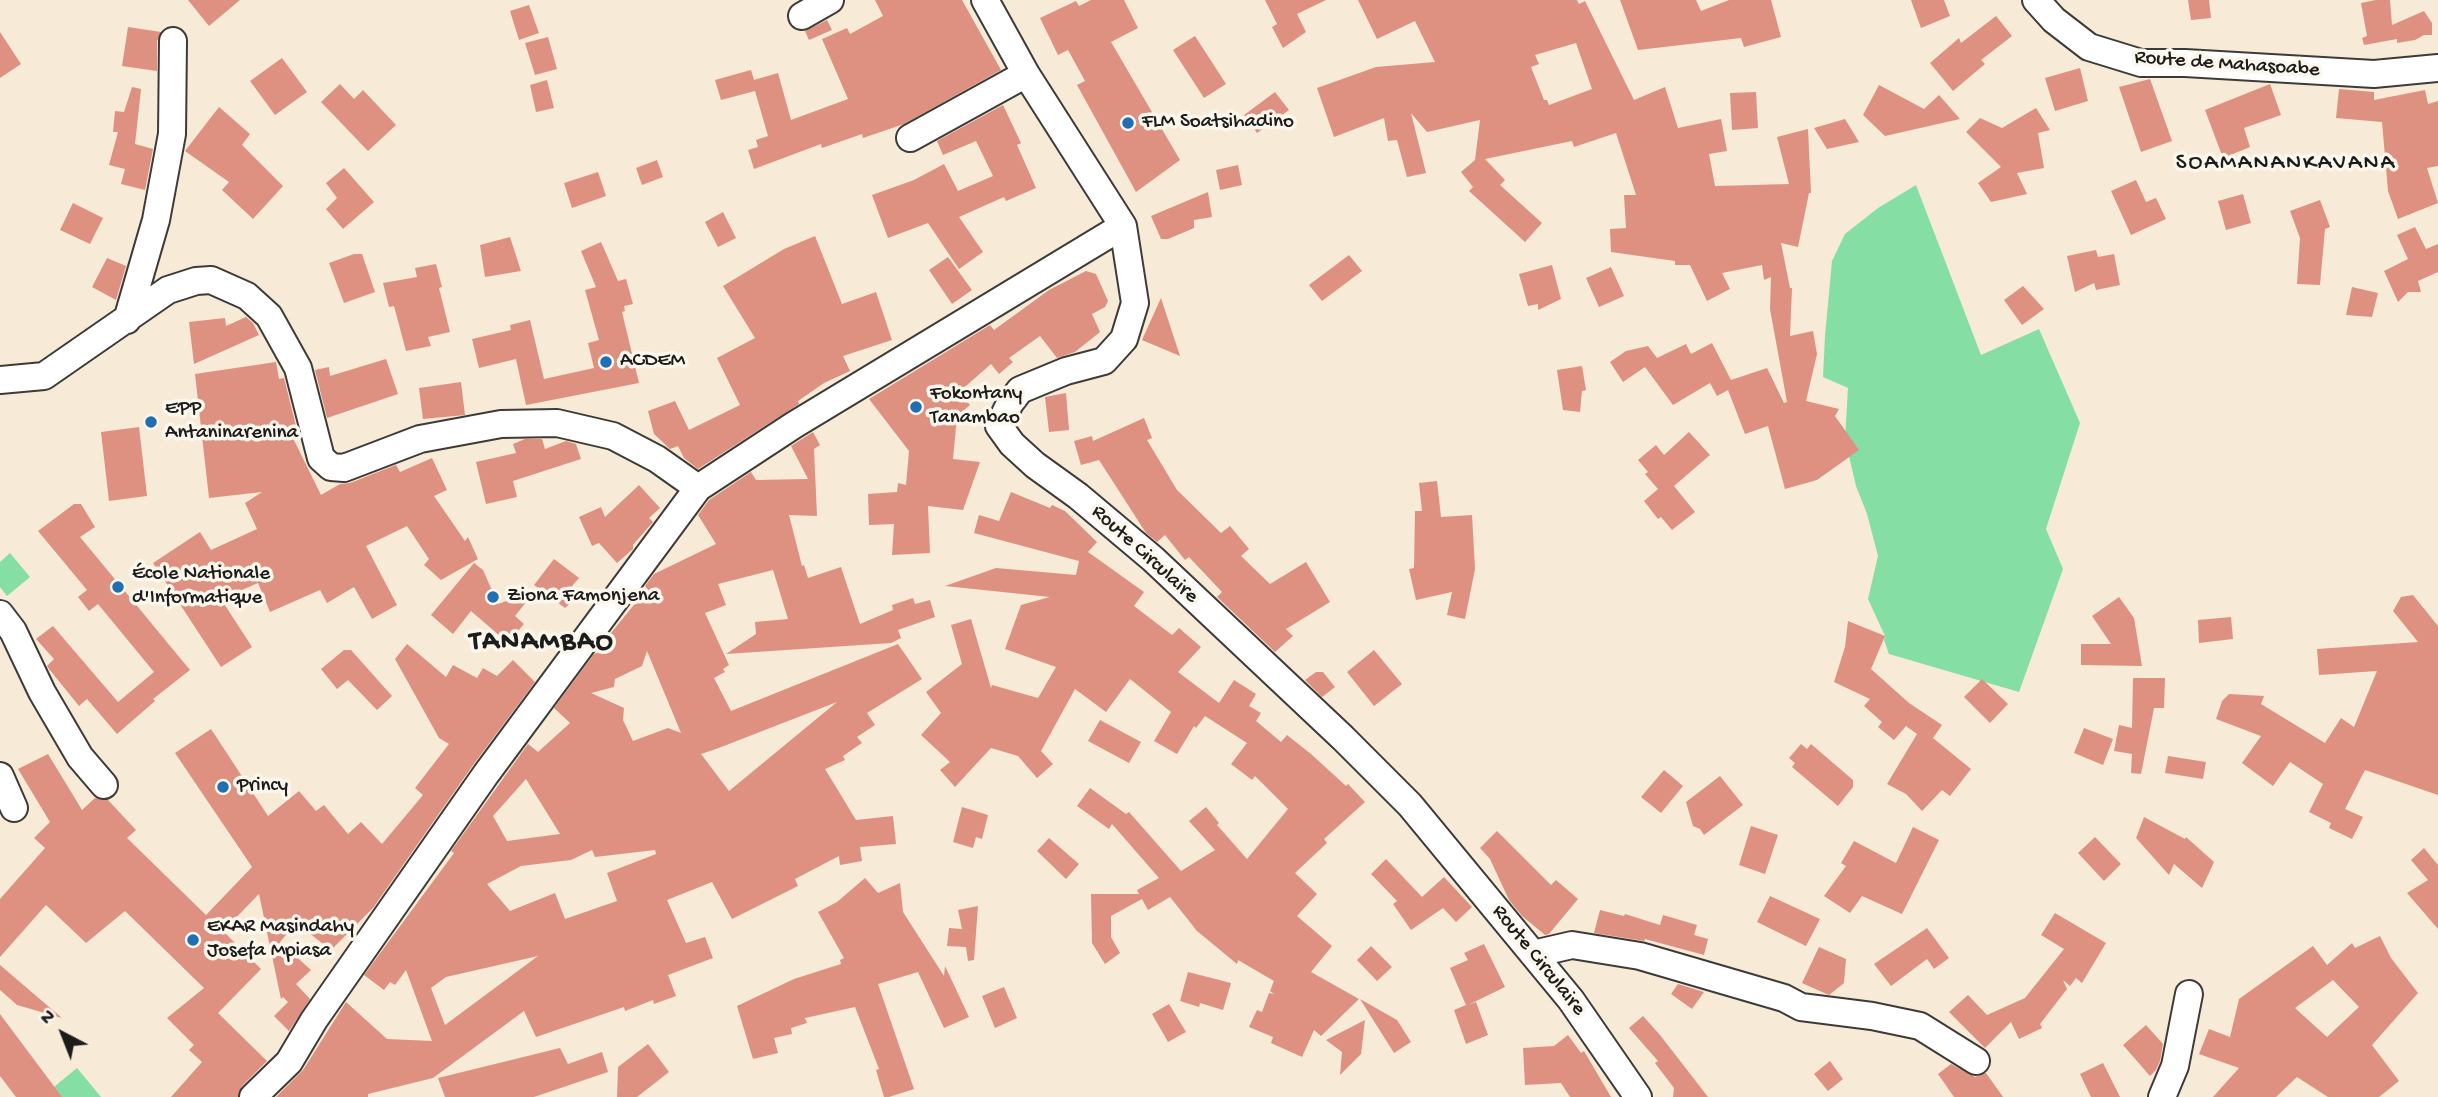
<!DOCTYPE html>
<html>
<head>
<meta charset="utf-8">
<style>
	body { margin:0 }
	#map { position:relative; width:2438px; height:1097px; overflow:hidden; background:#f7ead6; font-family:"Gochi Hand",sans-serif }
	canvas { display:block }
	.north { position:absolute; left:28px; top:999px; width:70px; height:70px; -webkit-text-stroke:5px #fbf7ec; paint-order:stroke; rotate:318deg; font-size:19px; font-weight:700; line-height:28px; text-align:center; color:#1c1c1c }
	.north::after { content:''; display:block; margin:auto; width:24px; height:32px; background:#1c1c1c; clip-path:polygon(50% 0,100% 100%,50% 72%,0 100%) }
</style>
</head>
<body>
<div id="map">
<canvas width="2438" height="1097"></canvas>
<div class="north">N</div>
</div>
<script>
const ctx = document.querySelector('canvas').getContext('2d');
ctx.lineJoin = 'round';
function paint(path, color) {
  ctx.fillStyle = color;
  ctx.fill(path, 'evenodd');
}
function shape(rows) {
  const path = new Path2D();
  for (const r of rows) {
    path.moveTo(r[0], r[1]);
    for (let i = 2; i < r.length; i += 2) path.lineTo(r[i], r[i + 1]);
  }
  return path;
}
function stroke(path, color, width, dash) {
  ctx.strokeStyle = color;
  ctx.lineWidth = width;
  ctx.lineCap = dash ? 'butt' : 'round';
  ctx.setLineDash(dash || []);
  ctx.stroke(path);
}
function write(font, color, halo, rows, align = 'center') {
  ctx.font = font + ' "Gochi Hand",sans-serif';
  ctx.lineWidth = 7;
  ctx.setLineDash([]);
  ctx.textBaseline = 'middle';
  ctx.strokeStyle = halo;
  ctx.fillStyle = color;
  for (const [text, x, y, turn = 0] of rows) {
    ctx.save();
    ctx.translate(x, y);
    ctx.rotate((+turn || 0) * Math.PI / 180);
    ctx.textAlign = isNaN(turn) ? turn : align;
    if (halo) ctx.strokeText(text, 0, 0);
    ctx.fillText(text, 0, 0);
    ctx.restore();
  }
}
const green = shape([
	[1916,185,1981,355,2039,329,2080,423,2046,529,2063,569,2019,692,1889,654,1884,640,1885,636,1868,599,1878,556,1867,514,1856,486,1845,439,1848,388,1823,377,1825,336,1832,261,1845,234,1878,208],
	[10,553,30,577,7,596,0,587,0,562],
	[77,1068,101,1097,54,1097,49,1091]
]);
const building = shape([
	[188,0,240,0,209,26],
	[875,0,962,0,1001,70,904,124,863,138,862,134,822,148,821,144,754,169,748,150,758,147,756,140,768,136,755,91,721,100,715,80,751,70,754,80,778,73,791,120,848,99,822,39,847,28,850,34,883,16],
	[1091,0,1124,0,1138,28,1111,42,1180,160,1136,192,1077,85,1085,81,1068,50,1058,55,1040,18,1076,1,1079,6],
	[1265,0,1326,0,1297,14,1306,32,1283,48,1272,27,1277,24],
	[1358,0,1577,0,1579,4,1585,1,1634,100,1665,87,1678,128,1721,119,1727,151,1709,154,1715,186,1789,184,1777,137,1808,129,1811,193,1809,193,1798,247,1781,243,1790,288,1792,288,1790,336,1813,331,1817,354,1806,401,1839,409,1835,416,1859,450,1817,480,1785,489,1768,426,1745,434,1728,390,1717,396,1710,383,1673,405,1645,367,1623,382,1610,362,1626,351,1648,346,1657,358,1686,344,1691,354,1712,343,1731,380,1767,368,1784,403,1787,402,1770,309,1771,277,1764,280,1762,265,1722,273,1730,289,1707,301,1690,265,1675,265,1675,261,1611,252,1610,229,1626,228,1624,195,1636,195,1616,133,1574,147,1572,141,1485,159,1505,180,1500,185,1542,223,1525,242,1469,191,1473,187,1461,172,1475,160,1480,120,1427,132,1411,113,1426,173,1407,177,1397,140,1388,141,1384,118,1334,137,1317,88,1376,67,1435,62,1415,21,1377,39],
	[1576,43,1592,89,1549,105,1547,100,1544,100,1531,67,1539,64,1535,55],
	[1620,0,1696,0,1701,11,1729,0,1771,0,1781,37,1744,47,1741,38,1638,50],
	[1911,0,1944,0,1950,16,1921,28],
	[2188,0,2209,0,2211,18,2191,20],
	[2376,0,2390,0,2392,25,2424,11,2432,23,2432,35,2424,35,2415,40,2397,43,2397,39,2364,45,2362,38,2367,36,2361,3],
	[529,5,539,33,519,40,510,11],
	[1996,16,2012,36,1981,60,1985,64,1953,91,1930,63,1959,38,1961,43],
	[827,20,832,30,809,40,805,31],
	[128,27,161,32,157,41,157,71,122,66],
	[0,32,21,64,0,78],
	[1195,36,1226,84,1204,98,1173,50],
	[548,37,557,69,535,75,525,43],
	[282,58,307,92,275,115,250,81],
	[2080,68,2088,101,2055,111,2045,78],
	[2150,79,2172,141,2141,152,2119,87],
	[547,80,554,108,536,112,530,85],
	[340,84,354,99,363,90,396,125,368,151,321,102],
	[2270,84,2281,115,2244,128,2250,147,2223,158,2205,110],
	[1879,85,1924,109,1939,95,1960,119,1885,136,1863,115],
	[132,87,141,89,135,144,153,149,145,190,121,184,125,169,109,165,118,132,113,132,115,111,124,112],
	[2339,89,2374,92,2374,100,2425,90,2428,104,2438,101,2438,166,2427,168,2438,203,2398,219,2388,191,2382,122,2336,118],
	[1275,92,1289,110,1257,133,1244,115],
	[1756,92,1758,128,1732,130,1730,93],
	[1003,105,1021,143,1017,145,1036,188,1006,201,1004,197,959,217,983,252,959,269,928,223,888,238,872,195,914,180,944,164,958,191,993,176,976,141,943,155,937,141],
	[219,107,250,134,242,145,283,186,253,219,222,190,229,182,185,151],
	[2036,108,2050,130,2038,133,2044,168,2017,173,2027,194,1991,202,1978,183,2001,167,1966,132,1980,118,2002,128],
	[1845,119,1859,142,1827,149,1814,128],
	[657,160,663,177,642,185,636,168],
	[1238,165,1242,185,1220,190,1216,170],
	[344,168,374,202,343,229,326,209,337,198,326,183],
	[598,172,606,196,572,208,564,183],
	[2136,180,2146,202,2156,198,2166,219,2131,235,2111,191],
	[1208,192,1212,217,1194,220,1194,228,1168,239,1161,239,1151,216],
	[2243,194,2251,223,2226,230,2218,201],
	[2320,200,2330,227,2325,229,2320,285,2297,284,2300,238,2290,211],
	[73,203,103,218,90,244,60,230],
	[723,212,736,238,718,247,705,222],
	[2415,227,2426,249,2438,244,2438,272,2418,281,2421,292,2408,292,2398,302,2384,271,2408,259,2397,235],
	[815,236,842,304,876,292,892,340,843,356,850,371,824,383,798,401,799,404,698,469,684,458,678,446,670,449,654,434,648,411,675,401,689,430,740,405,717,358,755,338,723,286,784,249],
	[510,237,521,271,485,277,480,245],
	[601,242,618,281,626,279,633,304,624,306,625,311,622,312,639,383,526,405,516,359,479,368,472,339,511,330,510,325,530,320,544,379,594,368,588,343,599,340,585,290,596,287,581,251],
	[2096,250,2098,257,2114,254,2120,285,2096,290,2094,283,2075,292,2067,256],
	[354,254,362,254,375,292,344,303,329,263],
	[1349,255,1362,271,1322,301,1309,285],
	[948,257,972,290,952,304,929,270],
	[107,258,126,266,116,300,92,287],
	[436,264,442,287,439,288,450,332,428,337,431,346,406,351,394,306,389,307,383,283,417,277,415,268],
	[1552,265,1561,299,1538,310,1538,304,1528,306,1519,274],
	[1611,267,1624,296,1599,307,1586,278],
	[1086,271,1096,274,1108,301,1105,307,1092,314,1100,332,1075,352,1057,358,1040,336,1009,358,1013,362,999,374,991,364,959,392,970,405,957,416,953,459,980,462,963,510,928,506,930,553,892,555,894,524,869,525,868,494,897,492,898,483,906,485,909,451,869,399,990,325,994,330,1049,290],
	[2023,286,2044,309,2022,325,2004,300],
	[2352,287,2378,293,2372,317,2346,315],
	[1161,298,1180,356,1142,340],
	[246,317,253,323,259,335,194,364,189,322,225,318,226,326],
	[386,359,398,394,327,418,315,370,329,367,330,376],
	[276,362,279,379,284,378,296,426,288,428,321,495,340,484,350,483,396,465,400,472,432,458,447,490,434,496,465,541,468,537,478,559,441,580,424,565,429,559,407,526,366,546,397,605,372,619,354,587,327,603,320,590,270,612,258,583,221,599,252,647,221,667,153,563,200,532,211,550,257,529,245,503,262,492,209,498,195,374],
	[1582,366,1586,390,1582,391,1580,412,1563,410,1557,370],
	[461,382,465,415,423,419,419,388],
	[1066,393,1069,430,1049,432,1045,397],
	[1144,418,1152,438,1147,440,1177,490,1221,533,1230,526,1249,549,1241,556,1270,584,1306,562,1330,602,1286,629,1293,636,1275,652,1217,597,1222,592,1189,557,1185,560,1165,535,1157,542,1146,533,1099,460,1081,465,1074,441,1092,436,1093,441],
	[139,427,147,496,109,501,101,432],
	[813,432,820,445,814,449,817,516,789,515,802,566,804,565,808,578,841,567,860,624,893,610,892,605,913,598,915,604,930,600,935,617,898,630,901,638,891,643,726,654,756,634,755,622,788,619,773,570,718,584,726,605,705,613,729,665,723,669,725,672,714,678,731,711,898,644,922,679,867,713,875,725,857,737,862,743,843,756,845,760,825,769,856,820,893,816,896,844,860,847,862,861,840,865,839,856,795,879,798,886,732,919,712,882,667,900,686,943,705,937,713,958,668,975,676,996,654,1004,653,1000,625,1011,624,1007,536,1037,524,1011,433,1078,368,1094,368,1097,276,1097,303,1070,346,1002,387,1039,432,1041,406,970,395,985,390,982,384,990,364,975,454,853,451,851,528,744,538,752,570,723,554,708,594,654,615,646,606,639,647,589,645,586,654,574,716,544,698,515,709,500,751,472,756,480,808,479,791,446],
	[647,651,681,733,668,728,633,741,623,720,624,708,591,693,614,687,615,679,642,666],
	[837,702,729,791,701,754,716,749],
	[526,779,560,834,507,841,493,816],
	[592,850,595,857,655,850,656,854,607,873,617,901,565,919,555,893,510,911,487,884,521,866,571,860],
	[538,956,445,1025,431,988,446,977],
	[1689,432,1710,455,1674,486,1695,512,1672,530,1661,517,1658,519,1644,501,1658,489,1645,474,1648,472,1638,460,1656,445,1664,455],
	[525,439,542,439,545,449,566,441,576,444,581,459,513,481,517,497,486,504,476,462,516,453,513,444],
	[1437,481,1441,517,1472,515,1475,569,1465,619,1447,615,1452,592,1416,600,1409,569,1414,568,1415,511,1422,511,1419,483],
	[639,485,660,508,649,518,653,522,633,545,633,549,617,563,599,543,592,546,579,517,601,507,605,517],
	[1011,492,1050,508,1052,505,1065,511,1097,542,1088,552,1144,592,1134,606,1172,635,1179,628,1201,647,1178,672,1219,703,1234,680,1256,694,1249,706,1261,713,1256,721,1281,742,1287,735,1311,754,1346,786,1348,784,1365,802,1324,839,1327,843,1295,873,1317,894,1297,916,1332,946,1311,972,1359,999,1321,1036,1314,1030,1302,1057,1271,1043,1273,1037,1249,1027,1257,1010,1262,1012,1269,993,1274,994,1270,991,1274,981,1238,960,1237,964,1197,931,1170,897,1148,910,1142,899,1111,916,1111,937,1120,953,1105,964,1092,943,1091,894,1139,894,1137,890,1159,878,1112,824,1109,829,1077,806,1090,788,1126,814,1129,812,1181,871,1215,850,1189,821,1206,807,1219,823,1217,825,1247,859,1288,809,1255,776,1252,780,1231,764,1247,743,1205,716,1196,728,1194,726,1177,754,1154,741,1171,712,1130,679,1106,712,1075,689,1041,751,1053,764,1037,778,1018,756,991,748,955,787,940,770,950,762,921,735,941,713,926,692,962,664,951,625,971,619,991,688,992,685,1038,698,1056,667,1005,649,1021,605,1050,597,945,586,996,568,1076,575,1079,561,974,533,979,515,999,521],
	[74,504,81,504,95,527,80,537,190,670,153,699,155,701,117,734,87,699,79,706,49,669,47,666,54,659,36,639,53,626,118,702,154,672,98,604,89,611,78,597,87,590,38,531],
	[554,559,579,578,572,586,582,593,565,608,534,585],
	[474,563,483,570,498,604,535,591,515,616,524,624,508,643,471,611,453,634,431,615],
	[2413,595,2438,626,2438,795,2365,770,2345,809,2363,817,2352,839,2329,828,2331,823,2309,812,2323,784,2290,762,2273,786,2242,763,2261,736,2216,719,2222,701,2229,694,2264,696,2261,704,2325,743,2341,718,2354,727,2377,671,2319,675,2317,649,2418,642,2393,611,2401,597],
	[2119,597,2134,618,2142,666,2081,665,2081,644,2111,644,2092,616],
	[2231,617,2233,639,2199,643,2198,620],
	[1848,621,1885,636,1871,669,1909,703,1942,725,1933,738,1971,769,1950,796,1942,790,1922,811,1906,794,1887,784,1917,734,1906,726,1894,740,1878,727,1882,722,1864,706,1870,699,1834,682,1845,647],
	[407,644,446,677,453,665,477,678,483,668,497,676,513,660,535,682,473,765,373,908,331,950,296,923,280,942,311,970,296,984,310,999,289,1031,274,1016,288,1002,283,997,281,999,259,894,223,931,261,969,218,1013,267,1061,242,1086,238,1097,171,1097,202,1062,189,1050,194,1045,167,1018,204,988,125,911,86,943,46,905,0,957,0,899,45,848,34,838,50,822,18,769,48,754,82,810,95,798,108,800,136,830,127,838,206,915,252,867,175,753,211,729,268,816,299,791,316,811,324,805,348,834,361,822,382,844,423,795,415,788,449,744,439,738,395,659],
	[344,650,351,650,392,696,377,710,348,680,337,689,321,669],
	[1374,650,1402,684,1374,706,1347,672],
	[1316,672,1323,672,1335,687,1322,697,1305,680],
	[2133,678,2165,678,2164,708,2154,708,2141,774,2131,773,2132,754,2114,751,2119,725,2132,728],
	[1982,679,2008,704,1990,723,1964,697],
	[1100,720,1141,742,1129,763,1088,741],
	[2084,728,2113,739,2103,765,2074,753],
	[1801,744,1807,749,1811,744,1853,780,1853,787,1838,806,1792,767,1795,763,1789,758],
	[2168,756,2206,762,2203,779,2165,773],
	[1664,770,1683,786,1661,813,1641,797],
	[1720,776,1743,805,1704,835,1700,829,1693,826,1686,802],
	[962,807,988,815,982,839,976,837,973,848,953,842],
	[2144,817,2185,839,2186,837,2214,862,2202,888,2174,864,2169,875,2136,838],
	[1751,826,1778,835,1765,874,1739,865],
	[1913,827,1939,840,1902,914,1862,896,1850,913,1824,896,1846,866,1841,863,1854,841,1896,863],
	[1497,831,1551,885,1556,880,1578,899,1549,934,1545,935,1522,916,1509,900,1490,859,1480,848],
	[2095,837,2121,864,2104,881,2078,853],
	[1049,838,1079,864,1066,879,1037,851],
	[2424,848,2438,865,2438,929,2407,893,2428,880,2411,860],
	[1386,859,1422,897,1444,877,1472,907,1456,922,1443,908,1411,930,1393,904,1397,901,1371,874],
	[865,878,878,893,900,883,903,912,944,976,945,966,969,1017,944,1028,918,972,878,984,914,1089,889,1097,884,1097,876,1070,879,1069,855,1007,805,1018,807,1023,791,1028,792,1034,774,1038,778,1053,753,1059,737,1006,794,979,841,964,840,960,844,958,818,912,837,902],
	[1770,896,1820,919,1806,946,1757,922],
	[978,906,974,960,968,961,966,947,947,946,949,928,962,929,958,910],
	[1600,910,1624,916,1625,914,1660,925,1663,915,1697,925,1694,935,1708,939,1704,955,1645,939,1644,941,1594,933],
	[2055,913,2106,943,2082,983,2076,978,2070,986,2063,980,2067,989,2040,1024,2042,1028,2019,1039,2011,1022,1985,1048,1949,1012,1968,995,1987,1015,2025,998,2064,949,2041,935],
	[1927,928,1949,958,1934,969,1927,959,1891,986,1874,964],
	[2380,936,2391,958,2418,993,2372,1045,2399,1081,2379,1097,2328,1097,2297,1077,2276,1097,2213,1097,2239,1068,2199,1054,2209,1029,2230,1037,2239,999,2313,946,2327,965,2352,943,2355,948],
	[2333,980,2359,1007,2327,1037,2295,1008],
	[1484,944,1505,987,1468,1005,1476,1002,1488,1035,1466,1044,1454,1010,1466,1005,1450,968,1468,960,1464,953],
	[1371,946,1392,967,1377,981,1357,960],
	[1819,947,1846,959,1844,983,1829,995,1802,983],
	[0,965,62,1018,17,1005,0,990],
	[1188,972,1231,983,1223,1010,1200,1003,1199,1007,1180,1001],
	[1678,984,1704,992,1692,1009,1671,994],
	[1004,987,1017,1018,995,1028,982,996],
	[1360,999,1397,1020,1411,1042,1394,1053],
	[1169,1004,1186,1032,1168,1042,1152,1014],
	[0,1014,62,1097,16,1097,0,1076],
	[1643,1016,1660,1035,1708,1097,1673,1097,1674,1088,1655,1063,1658,1061,1629,1028],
	[1365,1020,1361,1054,1340,1075,1342,1052,1326,1040],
	[2146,1025,2163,1044,2160,1061,2156,1070,2150,1076,2123,1045],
	[1568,1035,1581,1053,1584,1051,1611,1097,1570,1097,1561,1083,1525,1085,1523,1048,1554,1046],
	[648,1044,669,1072,637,1097,617,1097,618,1067],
	[560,1048,568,1064,602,1052,608,1072,534,1097,445,1097,438,1078],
	[1830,1061,1843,1079,1828,1091,1814,1074],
	[2103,1063,2120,1097,2091,1097,2080,1074],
	[1951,1064,1975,1077,1986,1073,2003,1097,1954,1097,1938,1074]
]);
const minor = shape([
	[985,0,1026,74,1123,226,1135,303,1124,339,1104,361,1066,371,1020,390,1010,403,999,426,1012,444,1035,465,1078,496,1153,559,1343,738,1410,805,1571,1000,1638,1097],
	[2036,0,2054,20,2089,47,2141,63,2185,63,2374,74,2438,68],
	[802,16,830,0],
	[910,138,1026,74],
	[127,320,156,220,172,134,173,41],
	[0,380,44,376,168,290,196,281,211,280,247,296,269,316,298,368,321,458,331,467,344,468,420,439,501,424,557,423,613,436,657,459,698,488],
	[0,614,13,631,42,692,80,757,104,785],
	[0,776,14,808],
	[1533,954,1572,945,1640,956,1784,998,1801,1007,1872,1016,1920,1026,1976,1061],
	[253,1097,289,1062,314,1020,486,774,698,488,794,425,1123,226],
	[2162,1097,2175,1066,2189,994]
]);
const markers = [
	[1128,123,7,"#1f6fb2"],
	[606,362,7,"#1f6fb2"],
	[916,407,7,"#1f6fb2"],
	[151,422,7,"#1f6fb2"],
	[118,587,7,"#1f6fb2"],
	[493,597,7,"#1f6fb2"],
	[223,787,7,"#1f6fb2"],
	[193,940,7,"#1f6fb2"]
];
const streetNames = [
	["Route de Mahasoabe",2227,65,4],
	["Route Circulaire",1144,555,42],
	["Route Circulaire",1538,961,51]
];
const poiNames = [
	["FLM Soatsihadino",1142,123],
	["ACDEM",620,362],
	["Fokontany",930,395],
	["Tanambao",930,419],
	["EPP",165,410],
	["Antaninarenina",165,434],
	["École Nationale",132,575],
	["d'Informatique",132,599],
	["Ziona Famonjena",507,597],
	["Princy",237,787],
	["EKAR Masindahy",207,928],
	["Josefa Mpiasa",207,952]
];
const neighbourhoodNames = [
	["SOAMANANKAVANA",2286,164]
];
const districtNames = [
	["TANAMBAO",542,644]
];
paint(green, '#85dfa5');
paint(building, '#de9180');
stroke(minor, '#3d3b38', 30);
stroke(minor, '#fff', 26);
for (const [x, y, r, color] of markers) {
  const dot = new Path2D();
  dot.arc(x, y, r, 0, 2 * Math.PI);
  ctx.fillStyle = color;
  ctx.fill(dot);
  stroke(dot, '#fbf7ec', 2.5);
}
write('21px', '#1c1c1c', '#fbf7ec', streetNames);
write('21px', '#1c1c1c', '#fbf7ec', poiNames, 'left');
ctx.letterSpacing = '2px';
write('23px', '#1c1c1c', '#fbf7ec', neighbourhoodNames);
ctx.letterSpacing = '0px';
ctx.letterSpacing = '2px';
write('bold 28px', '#1c1c1c', '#fbf7ec', districtNames);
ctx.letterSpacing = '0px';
</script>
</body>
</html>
